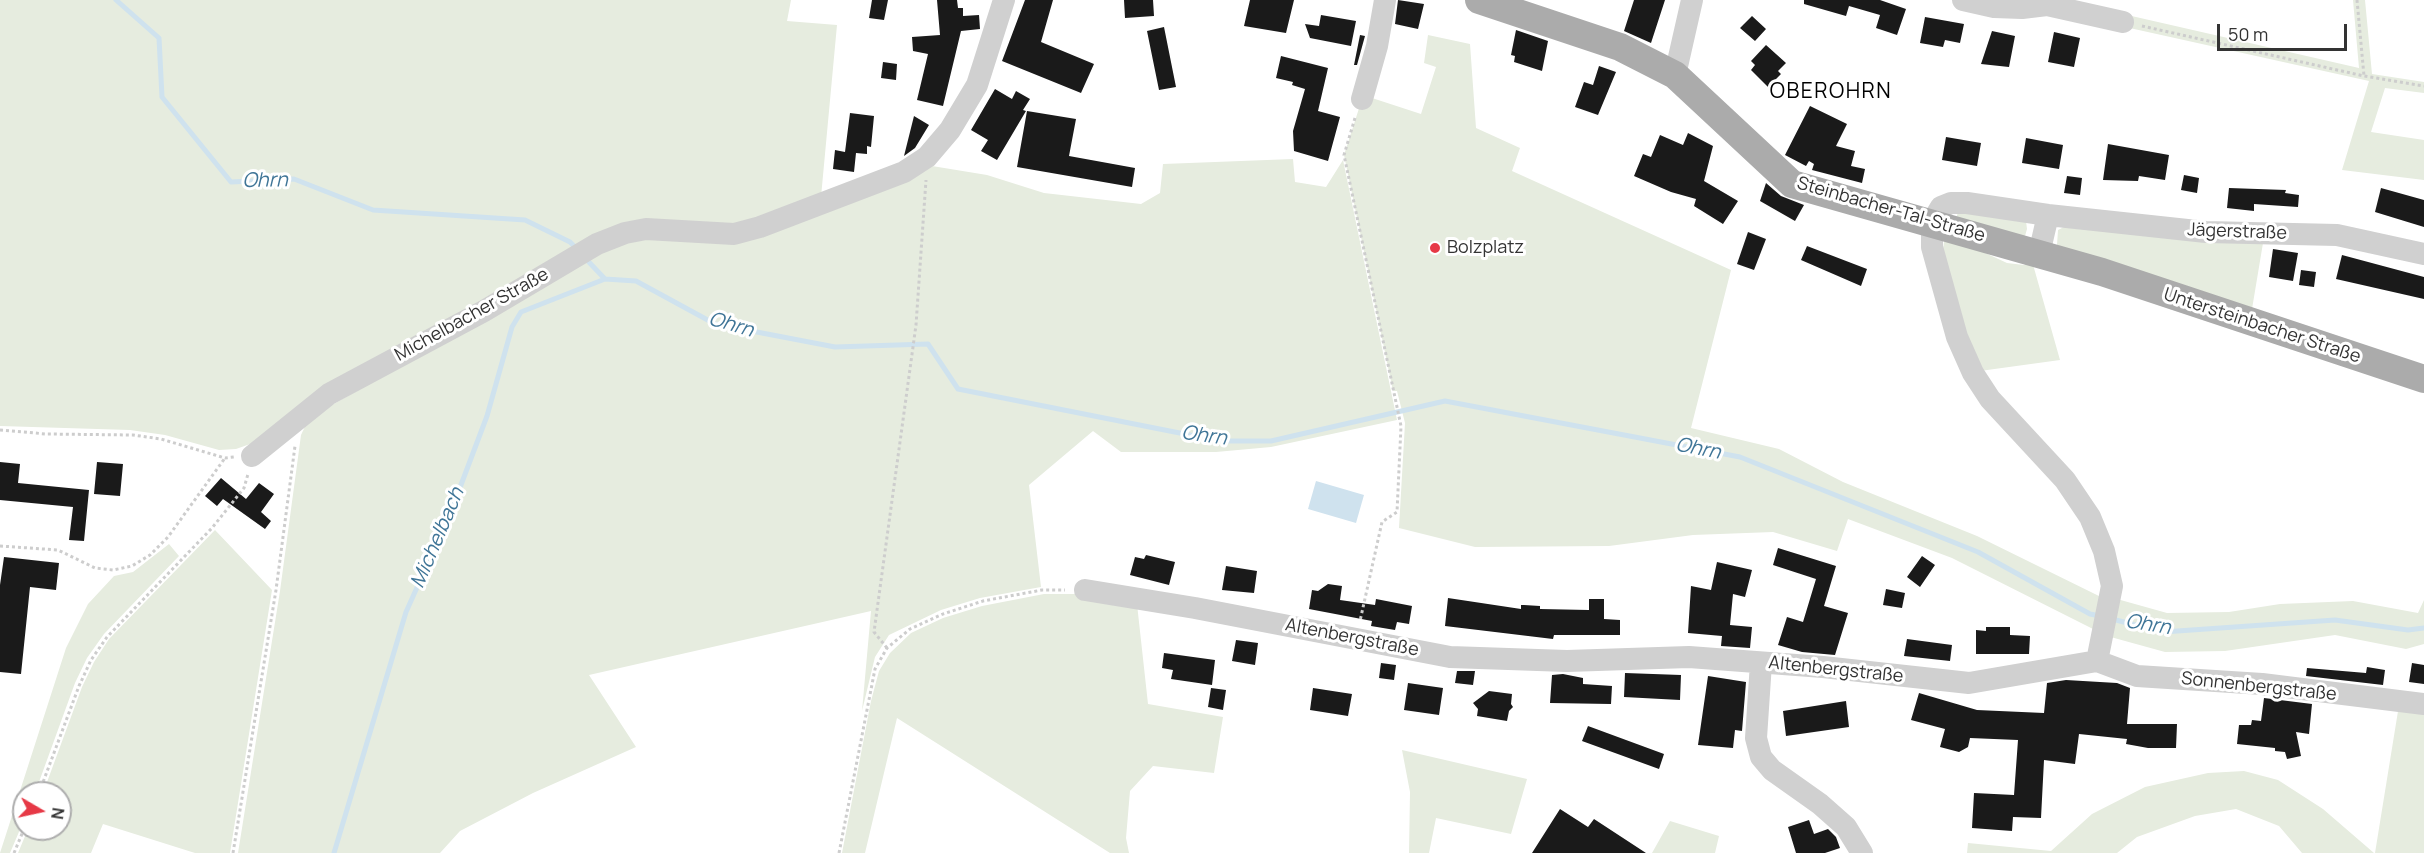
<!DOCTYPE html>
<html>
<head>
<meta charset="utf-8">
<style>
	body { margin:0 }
	#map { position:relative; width:2424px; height:853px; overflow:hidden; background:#fff; font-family:Manrope,sans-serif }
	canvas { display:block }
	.north { position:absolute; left:12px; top:781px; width:60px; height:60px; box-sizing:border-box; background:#fff; border:2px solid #adadad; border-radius:50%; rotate:99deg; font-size:16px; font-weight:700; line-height:24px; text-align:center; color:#333 }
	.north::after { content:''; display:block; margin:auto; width:21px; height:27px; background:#e63946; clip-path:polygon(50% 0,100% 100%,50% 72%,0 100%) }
	.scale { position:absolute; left:2217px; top:24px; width:130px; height:27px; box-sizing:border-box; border:3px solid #333; border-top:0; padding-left:8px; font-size:18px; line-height:21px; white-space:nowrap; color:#333; -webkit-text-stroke:4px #fff; paint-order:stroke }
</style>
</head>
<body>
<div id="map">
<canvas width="2424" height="853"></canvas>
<div class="north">N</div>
<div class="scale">50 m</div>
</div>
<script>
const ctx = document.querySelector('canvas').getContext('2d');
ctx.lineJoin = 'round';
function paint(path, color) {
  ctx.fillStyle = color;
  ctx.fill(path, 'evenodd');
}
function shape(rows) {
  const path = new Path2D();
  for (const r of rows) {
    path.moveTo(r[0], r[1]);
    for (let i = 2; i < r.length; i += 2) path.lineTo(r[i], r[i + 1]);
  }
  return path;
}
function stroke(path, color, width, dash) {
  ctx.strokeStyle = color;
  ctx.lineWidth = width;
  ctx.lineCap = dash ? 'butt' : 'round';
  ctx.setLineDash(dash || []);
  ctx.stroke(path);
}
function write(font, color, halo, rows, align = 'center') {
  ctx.font = font + ' Manrope,sans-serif';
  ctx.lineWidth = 6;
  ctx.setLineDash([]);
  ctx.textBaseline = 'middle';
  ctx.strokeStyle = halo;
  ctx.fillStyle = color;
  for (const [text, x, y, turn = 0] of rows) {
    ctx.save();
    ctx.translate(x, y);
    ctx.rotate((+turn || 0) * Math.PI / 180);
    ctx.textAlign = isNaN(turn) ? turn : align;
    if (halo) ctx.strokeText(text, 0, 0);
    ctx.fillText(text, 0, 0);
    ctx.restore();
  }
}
const green = shape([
	[0,0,791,0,787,21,837,25,821,197,752,223,643,223,253,443,236,449,219,450,165,435,130,430,0,426],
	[2353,0,2365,0,2372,74,2424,82,2424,93,2385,88,2371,132,2424,140,2424,180,2342,170,2369,81,2098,21,2101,9,2359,68],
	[1428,35,1470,44,1476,128,1520,148,1512,171,1731,270,1691,428,1779,449,1843,482,1977,536,2101,597,2095,630,1952,558,1848,519,1837,551,1773,532,1693,535,1609,546,1475,547,1399,528,1405,423,1397,391,1393,391,1344,155,1362,99,1372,98,1421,114,1436,67,1424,63],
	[1293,159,1295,182,1326,187,1343,160,1397,420,1271,447,1216,452,1121,452,1093,431,1029,485,1041,587,980,598,941,610,889,635,875,657,862,711,871,611,589,675,636,747,533,793,460,831,440,853,238,853,280,591,301,435,309,418,627,238,716,239,932,166,987,175,1044,193,1141,204,1160,193,1163,164],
	[1958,212,2026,221,2027,229,2025,236,1956,219],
	[2064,227,2263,243,2251,315,2057,245,2058,230],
	[1953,238,2007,263,2024,265,2032,261,2060,360,1980,371,1966,338,1942,258,1944,242],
	[215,530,272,590,230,853,195,853,103,824,91,853,18,853,28,829,60,829,60,793,43,793,82,687,94,662,109,639],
	[169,544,179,556,104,634,87,658,75,683,35,793,24,793,24,820,10,853,0,853,66,648,88,604,114,576,133,572],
	[1044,594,1083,594,1137,604,1148,704,1223,717,1214,773,1153,766,1130,791,1126,838,1129,853,1110,853,897,718,865,853,842,853,871,701,879,671,890,653,911,633,943,618,982,606],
	[2117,599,2167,613,2229,612,2280,604,2353,601,2418,613,2424,600,2424,644,2406,649,2335,635,2225,651,2165,652,2107,636],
	[2399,705,2424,708,2424,853,2375,853],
	[1402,750,1527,779,1511,834,1436,818,1429,853,1409,853,1410,792],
	[2244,771,2278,780,2323,809,2374,853,2302,853,2279,826,2236,809,2195,816,2137,837,2117,853,1967,853,1968,843,2051,851,2092,814,2145,787,2208,773],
	[1670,821,1719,836,1715,853,1652,853]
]);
const water = shape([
	[1316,481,1364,495,1356,523,1308,509]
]);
const stream = shape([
	[116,0,159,38,162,97,231,182,294,179,373,210,525,220,570,242,577,249],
	[585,258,605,279,636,281,715,324,835,347,928,344,958,389,1220,441,1271,441,1445,401,1740,457,1978,552,2090,614,2100,616],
	[2112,619,2163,632,2335,620,2408,630,2424,628],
	[334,853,406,612,450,514,487,416,512,327,521,312,605,279]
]);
const building = shape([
	[872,0,888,0,884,20,869,18],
	[937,0,957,0,958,8,963,8,963,16,979,15,980,29,961,31,943,106,917,100,928,54,913,51,912,37,940,35],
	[1025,0,1053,0,1041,42,1094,64,1081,93,1002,61],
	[1124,0,1153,0,1154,16,1125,18],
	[1250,0,1294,0,1286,33,1244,26],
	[1398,0,1424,4,1418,29,1395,24],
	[1634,0,1665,0,1651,43,1624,31],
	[1804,0,1880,0,1906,9,1897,35,1876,28,1880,15,1849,6,1846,16,1804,4],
	[1321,15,1356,21,1351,46,1310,38,1305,24,1319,26],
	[1752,16,1766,29,1755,41,1740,28],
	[1925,17,1964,24,1960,43,1945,40,1943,47,1920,43],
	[1164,27,1176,87,1159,90,1147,31],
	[1516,30,1548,41,1542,71,1514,62,1515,56,1511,55],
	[1992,31,2015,36,2009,67,1981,64],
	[2054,32,2080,38,2074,67,2048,62],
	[1360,35,1365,36,1357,65,1354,65],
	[1766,45,1786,63,1778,71,1781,74,1768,87,1751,70,1755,65,1751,61],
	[1281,56,1328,68,1318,111,1340,117,1328,161,1294,151,1293,131,1305,89,1292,85,1293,82,1276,78],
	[883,62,897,64,896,80,881,78],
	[1599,66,1616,72,1598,115,1575,107,1584,82,1593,85],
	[995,89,1012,99,1016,91,1030,99,1023,110,1026,111,997,160,981,151,988,140,971,130],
	[1810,106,1847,124,1836,146,1855,151,1851,166,1865,169,1862,183,1812,170,1814,164,1809,161,1806,166,1785,155],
	[1027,111,1076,119,1069,156,1135,168,1132,187,1017,167],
	[850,113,874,116,871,147,867,146,867,154,856,153,854,172,833,169,835,150,845,152],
	[914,116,929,125,915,148,904,156],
	[1688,133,1713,146,1704,181,1738,201,1723,224,1694,206,1696,199,1671,192,1634,176,1643,154,1651,157,1660,135,1683,145],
	[1946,137,1981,143,1977,166,1942,160],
	[2026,138,2063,145,2059,169,2022,163],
	[2108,144,2169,155,2165,180,2139,176,2138,181,2103,180],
	[2184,175,2199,178,2197,193,2181,190],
	[2067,176,2082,178,2080,195,2064,193],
	[1766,183,1781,196,1804,205,1795,221,1760,201],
	[2229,188,2286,190,2285,193,2299,195,2298,207,2254,204,2254,211,2227,208],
	[2381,188,2424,200,2424,227,2375,212],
	[1748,232,1766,239,1754,270,1737,264],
	[1807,246,1867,269,1861,286,1801,260],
	[2273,249,2298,253,2293,281,2269,277],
	[2342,255,2424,277,2424,299,2336,279],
	[2301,270,2316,272,2314,287,2299,285],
	[0,462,20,464,18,483,89,490,84,541,69,540,73,507,0,500],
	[97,462,123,464,120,496,94,494],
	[221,478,246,499,259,483,274,494,261,512,271,521,265,529,223,499,217,506,205,496],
	[1778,548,1836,566,1824,606,1848,613,1835,655,1802,652,1778,645,1787,617,1803,622,1816,579,1773,565],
	[1146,555,1175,562,1169,585,1130,575,1135,557,1144,559],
	[1922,556,1935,565,1920,587,1907,577],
	[4,557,59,563,56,590,30,587,21,674,0,672,0,585],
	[1717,562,1752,570,1745,597,1733,594,1730,625,1752,627,1750,648,1721,646,1722,636,1688,633,1691,586,1711,590],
	[1226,566,1257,571,1254,593,1222,590],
	[1328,584,1342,586,1340,600,1375,605,1376,599,1412,606,1409,624,1397,622,1395,630,1371,626,1372,621,1309,609,1312,590,1318,591],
	[1886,589,1905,593,1902,608,1883,605],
	[1448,598,1521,609,1521,605,1524,605,1540,606,1540,609,1589,610,1589,599,1604,599,1604,619,1620,620,1620,635,1554,635,1553,639,1445,626],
	[1986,627,2010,627,2010,635,2030,636,2029,654,1976,654,1976,630,1986,631],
	[1907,639,1952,645,1950,661,1904,656],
	[1236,640,1258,643,1255,665,1232,661],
	[1164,653,1215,660,1212,685,1171,679,1173,670,1162,668],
	[1381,663,1396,665,1394,680,1379,678],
	[2412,663,2424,665,2424,684,2409,682],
	[2367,667,2385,670,2383,685,2306,676,2307,668,2366,673],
	[1457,671,1475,671,1473,685,1455,683],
	[1625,673,1681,675,1680,700,1624,697],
	[1563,674,1583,678,1583,684,1612,686,1611,704,1550,703,1552,675],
	[1708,676,1746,682,1742,731,1735,730,1733,748,1698,745],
	[2066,680,2117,683,2130,688,2127,724,2177,724,2176,748,2148,748,2126,744,2127,739,2079,734,2075,764,2044,760,2041,818,2013,817,2012,831,1972,828,1974,793,2014,795,2018,740,1970,738,1968,747,1959,752,1940,747,1945,729,1911,720,1919,693,1977,710,2044,713,2047,683],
	[1408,683,1443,688,1439,715,1404,710],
	[1211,688,1226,690,1223,710,1208,707],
	[1313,688,1352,694,1348,716,1310,710],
	[1489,691,1512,694,1511,704,1513,707,1509,711,1507,721,1477,716,1478,709,1473,703],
	[2264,698,2312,704,2309,734,2296,732,2301,756,2287,759,2285,752,2275,751,2275,748,2237,744,2239,725,2251,725,2252,720,2261,721],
	[1846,701,1849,727,1786,736,1783,711],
	[1588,726,1664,754,1659,769,1582,741],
	[1560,809,1588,827,1594,819,1646,853,1532,853],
	[1809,820,1814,834,1828,829,1836,837,1840,848,1825,853,1796,853,1788,827]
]);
const path = shape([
	[2357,0,2364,76],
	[2142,26,2364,76,2424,86],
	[1355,118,1344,155,1401,426,1397,512,1382,522,1360,621],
	[0,430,46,434,133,435,161,439,225,458,234,457],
	[0,546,58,550,95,568,113,570,132,566,150,555,168,537,225,458],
	[887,648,874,632,916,325,926,180],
	[39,793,79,686,91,660,107,637,212,528,244,488,248,474],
	[14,853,24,829],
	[233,853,276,590,295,446],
	[839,853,875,669,887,648,910,629,943,614,983,601,1042,590,1065,590]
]);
const minor = shape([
	[1963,0,1994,7,2022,8,2047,5,2123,22],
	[1675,75,1692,0],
	[1362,99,1377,46,1385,0],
	[2039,254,2048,215],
	[252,456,329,394,484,311,597,244,625,233,646,229,734,234,760,227,904,172,927,157,950,130,977,85,1004,0],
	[1085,590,1195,608,1450,657,1567,661,1689,657,1823,667,1969,683,2097,661,2137,676,2262,684,2424,704],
	[2097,661,2112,586,2104,551,2090,517,2065,480,1990,399,1973,373,1957,337,1932,247,1932,222,1941,207,1951,203,1967,203,2048,215,2206,232,2337,235,2424,254],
	[1761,663,1756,738,1761,757,1772,770,1820,804,1846,827,1862,853]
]);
const major = shape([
	[1479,0,1620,47,1675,75,1792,184,2102,272,2424,379]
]);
const markers = [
	[1435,248,6,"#e63946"]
];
const streetNames = [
	["Steinbacher-Tal-Straße",1891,210,16],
	["Jägerstraße",2237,232,2],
	["Michelbacher Straße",472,315,-29],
	["Untersteinbacher Straße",2262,326,18],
	["Altenbergstraße",1352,638,11],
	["Altenbergstraße",1836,670,6],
	["Sonnenbergstraße",2259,687,6]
];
const poiNames = [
	["Bolzplatz",1447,248]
];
const waterNames = [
	["Ohrn",265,181,-1],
	["Ohrn",731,325,16],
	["Ohrn",1204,436,8],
	["Ohrn",1698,449,11],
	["Michelbach",438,538,-67],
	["Ohrn",2148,625,9]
];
const quarterNames = [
	["OBEROHRN",1831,92]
];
paint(green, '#e6ecdf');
paint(water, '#cfe2ee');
stroke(stream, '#cfe2ee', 5);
paint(building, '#1a1a1a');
stroke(path, '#cdcdcd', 3, [3, 3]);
stroke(minor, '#d0d0d0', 22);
stroke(major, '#ababab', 28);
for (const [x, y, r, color] of markers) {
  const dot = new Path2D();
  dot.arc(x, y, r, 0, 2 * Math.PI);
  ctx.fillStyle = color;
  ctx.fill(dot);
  stroke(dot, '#fff', 2);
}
write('18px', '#333', '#fff', streetNames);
write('18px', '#333', '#fff', poiNames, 'left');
write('italic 20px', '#3f7597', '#fff', waterNames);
ctx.letterSpacing = '1.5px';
write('21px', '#000', '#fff', quarterNames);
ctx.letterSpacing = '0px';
</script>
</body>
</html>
